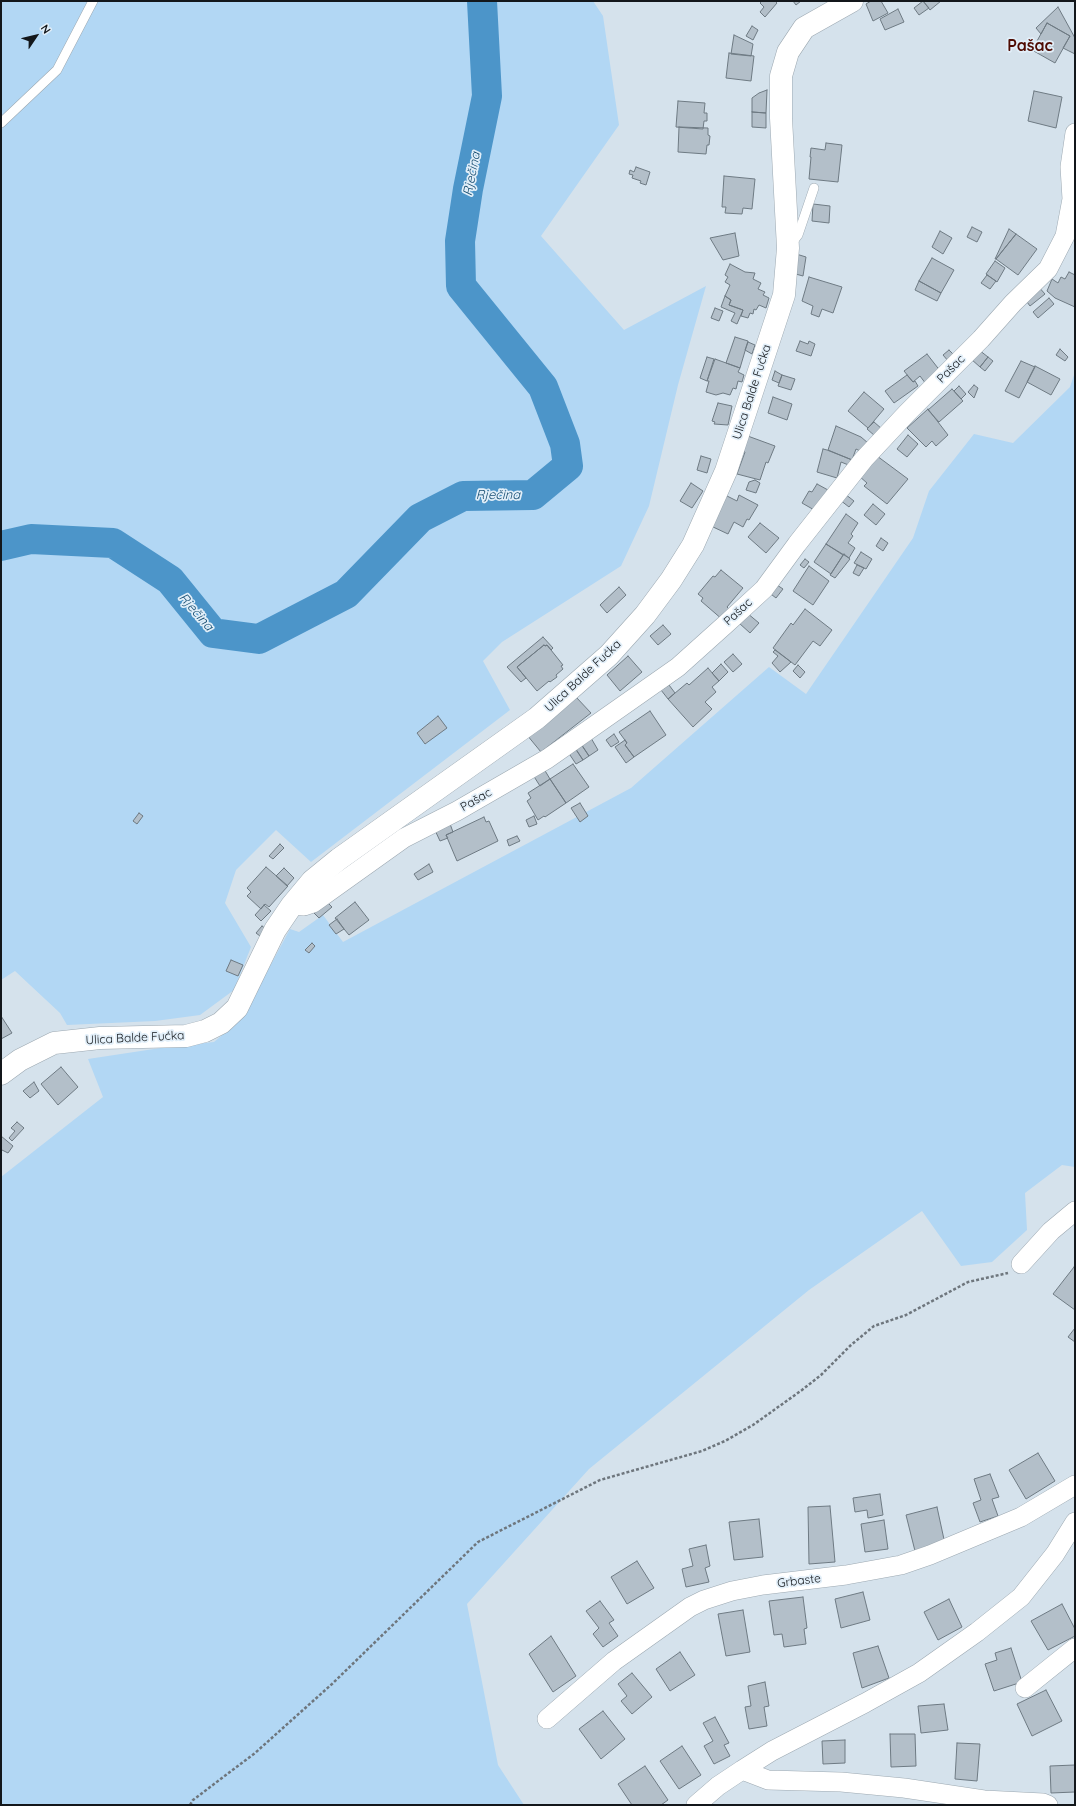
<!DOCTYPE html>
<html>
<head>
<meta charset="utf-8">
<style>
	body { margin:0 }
	#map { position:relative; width:1076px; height:1806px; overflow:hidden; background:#d5e2ec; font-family:Quicksand,sans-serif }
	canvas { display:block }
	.frame { position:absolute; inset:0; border:2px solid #13171b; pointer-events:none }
	.north { position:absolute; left:16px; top:16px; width:40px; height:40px; -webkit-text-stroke:3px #e2eff9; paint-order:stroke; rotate:55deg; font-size:11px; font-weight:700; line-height:16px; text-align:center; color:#13171b }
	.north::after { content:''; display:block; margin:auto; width:14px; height:18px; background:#13171b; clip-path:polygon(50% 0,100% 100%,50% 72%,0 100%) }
</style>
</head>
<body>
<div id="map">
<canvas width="1076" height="1806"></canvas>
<div class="frame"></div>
<div class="north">N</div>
</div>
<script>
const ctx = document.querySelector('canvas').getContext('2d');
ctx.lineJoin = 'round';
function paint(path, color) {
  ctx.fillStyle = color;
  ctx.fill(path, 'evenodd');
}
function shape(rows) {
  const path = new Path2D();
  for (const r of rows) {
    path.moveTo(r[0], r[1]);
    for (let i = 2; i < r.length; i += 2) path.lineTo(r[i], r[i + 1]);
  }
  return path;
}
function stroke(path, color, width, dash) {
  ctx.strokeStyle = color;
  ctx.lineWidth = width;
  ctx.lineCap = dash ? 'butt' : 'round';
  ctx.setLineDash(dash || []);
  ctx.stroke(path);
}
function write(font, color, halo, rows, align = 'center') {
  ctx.font = font + ' Quicksand,sans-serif';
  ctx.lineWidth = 3.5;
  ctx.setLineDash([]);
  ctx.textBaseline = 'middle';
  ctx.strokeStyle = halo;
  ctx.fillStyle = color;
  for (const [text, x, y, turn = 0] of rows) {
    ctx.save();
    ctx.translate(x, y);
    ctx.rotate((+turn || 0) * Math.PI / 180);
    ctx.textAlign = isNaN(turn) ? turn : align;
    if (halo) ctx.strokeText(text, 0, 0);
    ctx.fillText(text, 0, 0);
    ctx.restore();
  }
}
const green = shape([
	[1,1,593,1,603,16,619,125,541,236,624,330,706,286,678,385,649,506,621,566,502,642,483,661,510,710,311,862,276,830,236,870,225,903,251,947,234,990,200,1015,155,1021,67,1025,60,1013,15,971,1,980],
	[1075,372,1075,1167,1062,1165,1025,1193,1027,1230,992,1262,961,1266,922,1211,809,1290,589,1469,467,1604,498,1765,524,1805,1,1805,1,1177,103,1097,88,1059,167,1047,214,1042,242,1018,290,929,299,932,323,915,343,942,631,788,769,667,806,694,913,538,929,491,974,434,1013,443,1070,387]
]);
const river = shape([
	[1,546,31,539,113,543,170,580,213,633,259,639,346,594,420,518,463,496,533,495,568,466,565,444,543,387,461,286,460,241,468,189,487,96,482,1]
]);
const building = shape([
	[762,1,775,1,777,3,765,17,760,12,764,7,760,3,762,1],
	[793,1,801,1,796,5,793,1],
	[871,1,881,1,888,13,873,21,866,4,871,1],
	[923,1,929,8,919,15,914,8,923,1],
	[923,1,941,1,930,10,923,1],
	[1058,7,1075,38,1075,54,1063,48,1070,36,1047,23,1041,34,1036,28,1058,7],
	[898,9,904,22,885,30,880,19,898,9],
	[1047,23,1070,36,1055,63,1032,50,1047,23],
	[752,26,758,30,753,40,746,36,752,26],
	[734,35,753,44,751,56,731,54,734,35],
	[729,53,754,56,751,81,726,78,729,53],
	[767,90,766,113,752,112,752,98,759,93,767,90],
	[1034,91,1062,97,1056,128,1028,121,1034,91],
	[678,101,705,103,704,113,707,113,707,121,704,121,703,129,676,127,678,101],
	[752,112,766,113,766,128,752,127,752,112],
	[679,127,708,128,708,135,710,136,709,145,707,145,706,154,678,152,679,127],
	[826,143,842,145,838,182,809,179,811,157,810,157,811,148,825,150,826,143],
	[636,167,650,172,646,185,640,183,641,181,632,178,633,175,629,174,630,170,634,172,636,167],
	[724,176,755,179,752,209,743,208,742,214,725,213,726,207,722,207,724,176],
	[813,204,830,206,829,223,812,221,813,204],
	[972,227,982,232,977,242,967,237,972,227],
	[1009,229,1016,234,996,259,995,259,1009,229],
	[940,231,952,238,943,254,932,247,940,231],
	[735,233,739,256,723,260,710,238,735,233],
	[1016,234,1037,249,1018,275,996,259,1016,234],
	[793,253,806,257,803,276,792,273,793,253],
	[932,258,954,270,941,293,919,281,932,258],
	[995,261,1005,268,997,282,986,274,995,261],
	[730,264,745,272,755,273,753,279,761,283,758,289,765,292,763,295,769,298,766,308,759,305,756,310,754,309,753,314,750,313,748,318,741,316,743,310,729,305,731,300,725,296,730,285,725,282,728,277,725,275,730,264],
	[1069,272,1075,275,1075,307,1055,298,1047,291,1052,279,1058,283,1061,277,1065,279,1069,272],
	[987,275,996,281,990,289,981,283,987,275],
	[809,277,842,287,833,313,822,309,819,317,811,314,813,306,802,301,809,277],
	[919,281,941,293,937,301,915,290,919,281],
	[1037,285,1045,294,1030,306,1024,298,1037,285],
	[725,296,731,300,729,305,743,310,737,324,731,321,735,313,721,307,725,296],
	[1049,298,1054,304,1038,318,1033,312,1049,298],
	[715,308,723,311,719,321,711,318,715,308],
	[735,337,748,341,740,368,726,363,735,337],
	[800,341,808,344,809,341,815,344,811,356,796,351,800,341],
	[748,342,755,345,752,354,745,350,748,342],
	[1060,349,1068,357,1065,361,1056,355,1060,349],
	[949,350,955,356,949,362,943,355,949,350],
	[979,350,988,357,980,367,971,359,979,350],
	[927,354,941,372,926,384,920,376,913,382,904,371,927,354],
	[707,357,714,359,707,381,700,378,707,357],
	[988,357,993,361,985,371,980,367,988,357],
	[715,359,740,368,738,372,744,375,742,382,738,381,736,389,733,388,730,395,723,393,716,395,706,392,709,381,707,381,715,359],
	[1021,361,1035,367,1019,398,1005,391,1021,361],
	[1035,366,1060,379,1051,395,1027,382,1035,366],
	[775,371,782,375,779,383,772,380,775,371],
	[782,375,795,379,791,390,778,386,782,375],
	[907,375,913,382,915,381,918,386,894,403,885,391,907,375],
	[974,385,978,388,974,398,968,392,974,385],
	[959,386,966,394,961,399,954,391,959,386],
	[952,389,963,401,939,422,928,410,952,389],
	[864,392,884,409,868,428,848,411,864,392],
	[773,397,792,404,787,420,768,413,773,397],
	[718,403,732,406,728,425,714,424,715,422,712,421,718,403],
	[928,409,948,435,936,446,932,441,926,447,907,428,928,409],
	[874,422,882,429,875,436,867,429,874,422],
	[836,426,861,437,868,443,862,452,856,449,852,460,828,450,836,426],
	[745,435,775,446,768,463,766,462,760,480,737,474,745,452,741,450,745,435],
	[908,435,918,444,907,457,897,449,908,435],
	[823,449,827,450,855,461,851,466,841,462,837,478,817,472,823,449],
	[701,456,711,459,707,473,697,470,701,456],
	[877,456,908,479,887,504,864,486,867,483,859,476,877,456],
	[755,480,760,483,756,493,746,490,749,482,755,480],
	[691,483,703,491,692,508,680,501,691,483],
	[817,484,828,490,816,511,802,503,809,491,812,492,817,484],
	[845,494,854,501,849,507,840,500,845,494],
	[725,495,737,501,739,495,758,505,749,520,747,519,743,527,734,522,728,534,711,526,725,495],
	[873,504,885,514,876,525,864,515,873,504],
	[846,514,858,523,851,534,853,536,848,543,855,548,849,558,826,544,846,514],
	[760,523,779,538,766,553,748,537,760,523],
	[881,538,888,543,883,551,876,546,881,538],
	[826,544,843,555,831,574,814,562,826,544],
	[861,552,872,559,866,569,854,563,861,552],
	[844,554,850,559,835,578,830,575,844,554],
	[805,559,809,562,804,568,800,565,805,559],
	[857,565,864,568,859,576,853,573,857,565],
	[809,566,829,581,813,605,793,591,809,566],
	[721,570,743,588,727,607,731,611,723,620,701,601,703,598,698,594,713,576,715,577,721,570],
	[774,583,783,589,776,598,767,591,774,583],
	[619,587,626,595,607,613,600,605,619,587],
	[805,609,832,630,820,646,813,641,795,665,773,648,791,623,793,625,805,609],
	[747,613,759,623,750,633,739,623,747,613],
	[663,625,671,634,658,645,650,636,663,625],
	[543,637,553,648,551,650,547,645,545,646,544,645,517,667,526,678,521,682,507,667,543,637],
	[544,645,545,646,547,645,563,665,561,666,563,669,556,675,557,677,550,682,549,681,537,691,517,667,544,645],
	[775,650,791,662,780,672,772,663,778,656,773,652,775,650],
	[733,654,742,664,733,672,724,662,733,654],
	[628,656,642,672,620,691,607,675,628,656],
	[721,664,728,672,719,681,712,673,721,664],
	[798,665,805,672,800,678,793,671,798,665],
	[708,668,719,681,712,687,716,692,705,702,712,709,693,727,668,699,687,683,689,685,708,668],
	[669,685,675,693,668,699,661,690,669,685],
	[576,697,591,713,541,752,527,735,576,697],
	[650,711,666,735,634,757,625,745,627,743,619,732,650,711],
	[438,716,447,728,425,744,417,733,438,716],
	[614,734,619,742,611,747,606,740,614,734],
	[591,738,598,750,589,756,581,744,591,738],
	[625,740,627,743,625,745,634,757,626,763,615,747,625,740],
	[581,744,589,756,583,760,575,748,581,744],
	[575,748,583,760,576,764,568,752,575,748],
	[573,764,589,787,566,803,550,779,573,764],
	[544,769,550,779,540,786,533,775,544,769],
	[550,779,566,803,545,817,544,816,538,820,527,801,531,798,528,793,550,779],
	[580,803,588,816,580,822,571,808,580,803],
	[139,813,143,816,137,824,133,821,139,813],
	[534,816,537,824,529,827,526,820,534,816],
	[484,817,486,822,489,821,498,841,457,861,446,835,484,817],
	[449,821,453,832,446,835,448,838,440,841,434,828,449,821],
	[517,836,520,841,509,846,507,840,517,836],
	[280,844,284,848,273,859,269,856,280,844],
	[429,864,433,872,418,880,414,874,429,864],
	[266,867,288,886,269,907,265,904,261,909,247,896,251,892,247,888,266,867],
	[284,868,294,878,287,886,276,876,284,868],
	[324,899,332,907,319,918,311,910,324,899],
	[355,902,369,920,349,935,335,918,355,902],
	[264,905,271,911,261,921,255,915,264,905],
	[337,919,344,929,336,934,329,925,337,919],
	[262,926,266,929,260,936,256,933,262,926],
	[312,943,315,946,309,953,305,950,312,943],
	[231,960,243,965,238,976,226,971,231,960],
	[1,1016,12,1033,1,1039,1,1016],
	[61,1067,78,1087,58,1105,41,1084,61,1067],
	[34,1082,39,1091,30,1098,23,1091,34,1082],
	[17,1122,24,1128,12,1141,9,1138,15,1131,11,1128,17,1122],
	[1,1136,13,1146,8,1153,2,1150,1,1152,1,1136],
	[1074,1267,1075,1268,1075,1310,1053,1294,1074,1267],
	[1075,1328,1075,1342,1068,1337,1075,1328],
	[1038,1453,1055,1481,1026,1499,1009,1470,1038,1453],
	[990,1474,999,1497,992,1499,998,1516,980,1522,973,1503,981,1500,974,1479,990,1474],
	[880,1494,883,1515,868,1518,867,1510,855,1512,853,1498,880,1494],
	[830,1506,835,1562,809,1564,808,1507,830,1506],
	[937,1507,945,1544,915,1551,906,1515,937,1507],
	[759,1519,763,1557,734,1560,729,1522,759,1519],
	[884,1520,888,1549,865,1552,861,1524,884,1520],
	[706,1545,710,1566,705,1568,709,1582,686,1587,682,1569,693,1566,689,1549,706,1545],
	[637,1561,654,1588,627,1604,611,1577,637,1561],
	[863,1592,870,1620,841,1628,835,1599,863,1592],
	[803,1597,807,1628,804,1629,806,1644,784,1647,782,1634,774,1635,769,1601,803,1597],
	[949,1599,962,1627,938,1640,924,1612,949,1599],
	[600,1601,614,1620,609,1623,618,1636,603,1647,593,1634,599,1628,586,1611,600,1601],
	[1062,1604,1075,1629,1075,1636,1048,1650,1031,1621,1062,1604],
	[743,1610,750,1652,726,1656,718,1614,743,1610],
	[551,1636,576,1676,553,1692,529,1654,551,1636],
	[878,1646,889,1678,862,1688,853,1653,878,1646],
	[1011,1648,1022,1682,994,1691,985,1664,997,1660,995,1653,1011,1648],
	[680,1652,695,1675,670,1691,656,1669,680,1652],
	[632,1673,652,1697,632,1714,621,1701,627,1696,618,1684,632,1673],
	[765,1682,769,1706,764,1707,767,1726,749,1729,745,1707,751,1706,748,1686,765,1682],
	[1046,1690,1062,1721,1032,1736,1017,1704,1046,1690],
	[944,1704,948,1730,921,1733,918,1706,944,1704],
	[603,1711,625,1739,601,1759,579,1729,603,1711],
	[715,1717,729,1743,724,1745,730,1756,714,1764,704,1746,713,1741,703,1723,715,1717],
	[890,1734,915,1734,916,1766,891,1767,890,1734],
	[845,1740,845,1763,823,1764,822,1741,845,1740],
	[957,1743,980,1744,977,1781,955,1779,957,1743],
	[682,1746,701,1775,679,1789,660,1761,682,1746],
	[1075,1765,1075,1792,1051,1793,1050,1766,1075,1765],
	[645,1766,668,1800,661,1805,632,1805,618,1784,645,1766]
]);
const path = shape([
	[190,1805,193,1800,255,1753,332,1684,478,1542,600,1480,702,1451,725,1441,753,1425,802,1390,821,1375,851,1345,874,1326,906,1315,968,1282,1008,1273]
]);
const service = shape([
	[1,123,57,70,93,1],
	[791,244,798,235,814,188]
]);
const minor = shape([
	[1072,199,1070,167,1075,133],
	[292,905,304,906,313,903,404,838,457,811,547,759,678,667,727,623,764,589,797,544,864,459,907,413,981,339,1013,303,1048,269,1065,236,1072,199,1075,188],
	[1021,1264,1051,1231,1075,1211],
	[1025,1688,1075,1648],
	[547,1719,614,1661,690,1607,704,1600,732,1591,763,1585,846,1575,901,1565,930,1555,1021,1517,1075,1485],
	[696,1805,718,1786,742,1770],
	[1048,1805,1043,1803,984,1800,904,1788,841,1782,768,1780,742,1770,772,1751,865,1703,919,1673,977,1632,1021,1597,1055,1554,1075,1522]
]);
const secondary = shape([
	[1,1074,20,1060,54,1043,100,1038,186,1036,205,1031,221,1023,237,1008,275,930,292,905,312,881,339,859,537,718,609,655,645,615,671,580,693,545,726,471,784,295,788,248,781,118,781,76,788,52,804,28,852,1]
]);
const streetNames = [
	["Pašac",951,369,-45],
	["Ulica Balde Fućka",752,392,-72],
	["Pašac",738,612,-43],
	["Ulica Balde Fućka",583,676,-43],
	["Pašac",476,800,-30],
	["Ulica Balde Fućka",135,1038,-3],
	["Grbaste",799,1581,-7]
];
const waterNames = [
	["Rječina",472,174,-79],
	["Rječina",498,495],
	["Rječina",196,612,49]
];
const districtNames = [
	["Pašac",1030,46]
];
paint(green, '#b2d7f4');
stroke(river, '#4c95c9', 30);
paint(building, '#b3bfc9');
stroke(building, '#6e7a83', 1);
stroke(service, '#9ca8b1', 10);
stroke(minor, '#9ca8b1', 20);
stroke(secondary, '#9ca8b1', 23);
stroke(path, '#6e767d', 2.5, [3, 2]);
stroke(service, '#fff', 9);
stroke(minor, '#fff', 19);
stroke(secondary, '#fff', 22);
write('12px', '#13171b', '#e2eff9', streetNames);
write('italic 13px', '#164d71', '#e2eff9', waterNames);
write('bold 16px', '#4f0c03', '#e2eff9', districtNames);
</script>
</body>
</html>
